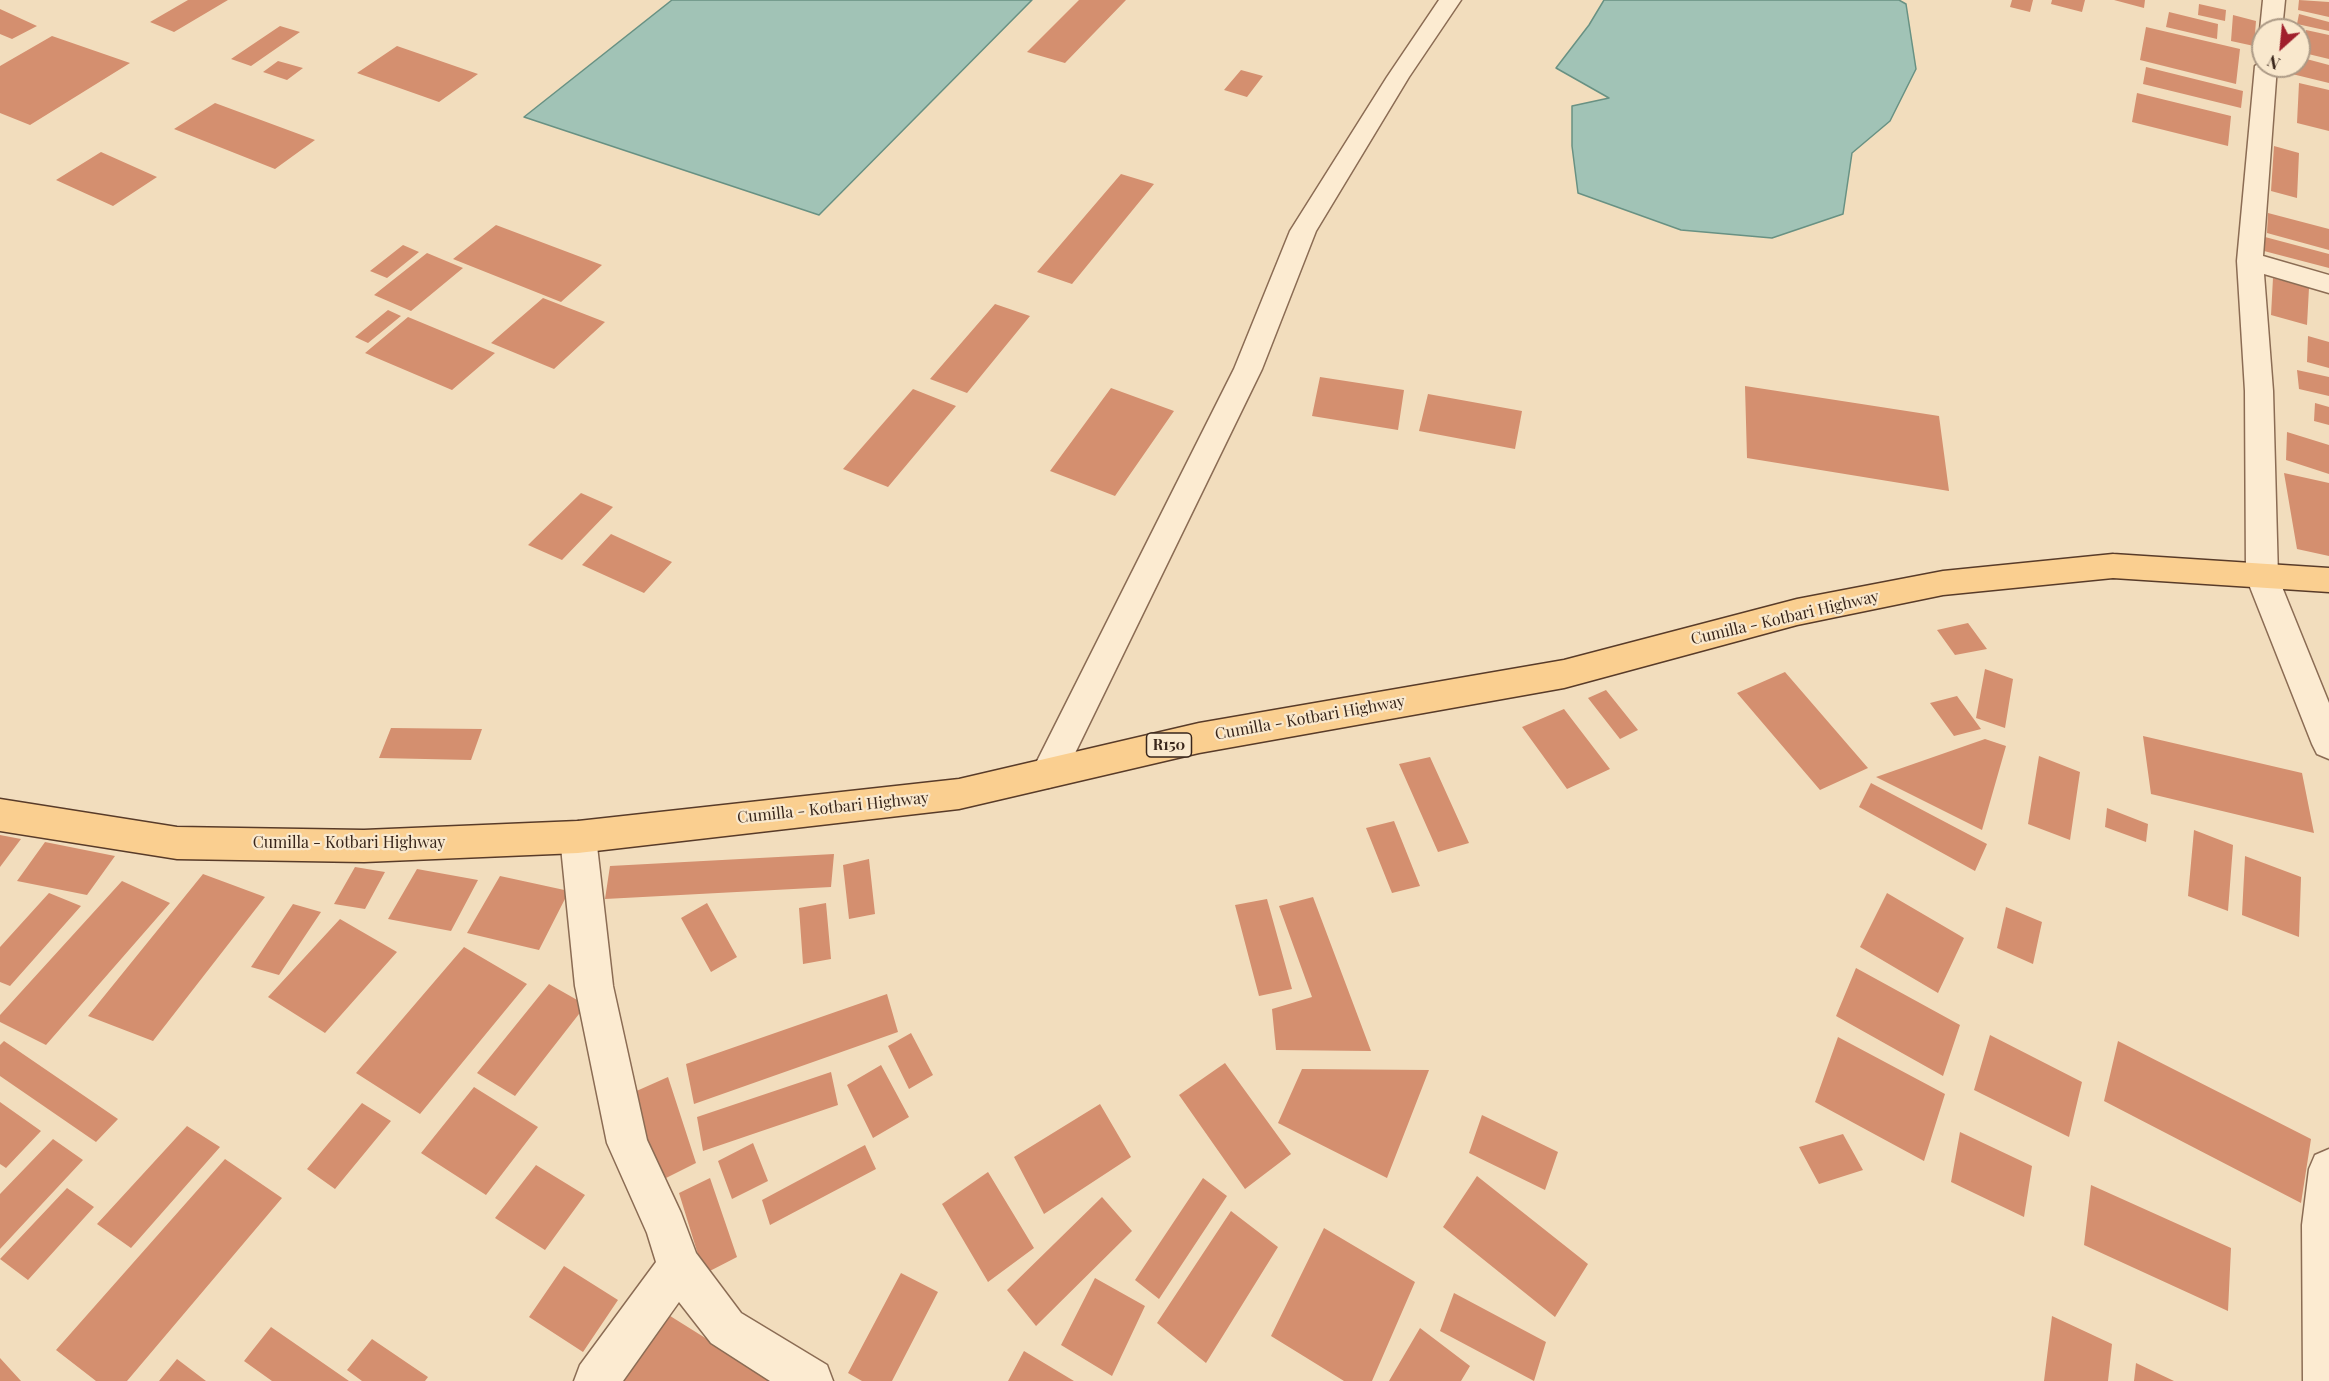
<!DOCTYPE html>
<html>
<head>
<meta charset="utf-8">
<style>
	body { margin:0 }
	#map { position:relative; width:2329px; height:1381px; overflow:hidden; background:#f2ddbd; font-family:"Playfair Display",serif }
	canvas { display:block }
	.north { position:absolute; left:2251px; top:18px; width:60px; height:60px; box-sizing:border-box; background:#f9e8cd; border:2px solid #ac9a86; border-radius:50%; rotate:207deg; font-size:16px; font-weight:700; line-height:24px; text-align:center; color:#39261b }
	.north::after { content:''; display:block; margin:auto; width:21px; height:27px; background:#a01f2c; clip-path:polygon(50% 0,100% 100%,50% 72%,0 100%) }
</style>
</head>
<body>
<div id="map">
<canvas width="2329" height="1381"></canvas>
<div class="north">N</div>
</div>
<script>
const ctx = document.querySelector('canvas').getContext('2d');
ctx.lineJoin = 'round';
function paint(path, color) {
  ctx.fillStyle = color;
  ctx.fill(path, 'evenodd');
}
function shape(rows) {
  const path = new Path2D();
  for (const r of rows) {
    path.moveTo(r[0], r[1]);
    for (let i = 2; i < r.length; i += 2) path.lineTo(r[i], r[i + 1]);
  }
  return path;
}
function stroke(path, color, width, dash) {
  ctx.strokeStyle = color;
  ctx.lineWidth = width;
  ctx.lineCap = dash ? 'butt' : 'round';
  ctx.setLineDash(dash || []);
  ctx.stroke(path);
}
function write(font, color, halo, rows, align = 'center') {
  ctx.font = font + ' "Playfair Display",serif';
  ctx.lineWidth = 4.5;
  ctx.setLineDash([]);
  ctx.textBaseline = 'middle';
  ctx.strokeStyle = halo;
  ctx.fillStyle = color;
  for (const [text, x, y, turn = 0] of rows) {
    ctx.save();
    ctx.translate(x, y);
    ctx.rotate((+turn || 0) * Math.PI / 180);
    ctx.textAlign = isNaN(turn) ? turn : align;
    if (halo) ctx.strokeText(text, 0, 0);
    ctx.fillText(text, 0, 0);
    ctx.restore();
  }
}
const water = shape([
	[672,0,1032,0,819,215,524,117,672,0],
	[1604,0,1899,0,1906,4,1916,69,1890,121,1852,153,1843,214,1772,238,1681,230,1578,193,1572,146,1572,106,1609,98,1556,68,1589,25,1604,0]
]);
const building = shape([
	[188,0,228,0,174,32,150,22],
	[1079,0,1126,0,1065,63,1027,52],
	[2012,0,2033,0,2030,12,2010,7],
	[2052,0,2085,0,2082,12,2051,4],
	[2114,0,2145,0,2144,8],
	[2299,0,2329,2,2329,17,2298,10],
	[2199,4,2226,10,2225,21,2198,15],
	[0,9,37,26,12,39,0,34],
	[2169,12,2218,24,2217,39,2166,27],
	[2299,14,2329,22,2329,31,2297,24],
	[2233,15,2256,21,2254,46,2231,41],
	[280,26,300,32,251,66,231,59],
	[2146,27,2240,49,2236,84,2140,60],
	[2306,30,2329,35,2329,59,2304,53],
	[52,36,130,63,30,125,0,113,0,66],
	[397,46,478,74,439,102,357,73],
	[2299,57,2329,65,2329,83,2292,74,2293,66,2299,66],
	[278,61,303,68,287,80,263,72],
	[2146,67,2243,91,2241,108,2143,84],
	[1241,70,1263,76,1247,97,1224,90],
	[2299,83,2329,90,2329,131,2297,123],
	[2137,93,2231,116,2228,146,2132,122],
	[215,103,315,140,275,169,174,129],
	[2274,146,2299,153,2297,198,2271,191],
	[101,152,157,177,113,206,56,180],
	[1121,174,1154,184,1072,284,1037,272],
	[2268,213,2329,229,2329,250,2267,233],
	[496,225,602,265,561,302,453,259],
	[2265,237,2329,254,2329,268,2264,251],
	[403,245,419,252,387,278,370,271],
	[427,253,463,268,411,311,374,295],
	[2273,278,2309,288,2307,325,2271,315],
	[543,298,605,322,554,369,491,343],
	[995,304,1030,316,967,393,930,379],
	[388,310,401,316,368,343,355,337],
	[408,317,495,353,452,390,365,353],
	[2308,336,2329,342,2329,368,2307,362],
	[2297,370,2329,377,2329,396,2299,389],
	[1320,377,1404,390,1398,430,1312,416],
	[1745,386,1939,416,1949,491,1747,458],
	[1111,388,1174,411,1115,496,1050,471],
	[913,389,956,406,888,487,843,469],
	[1428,394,1522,411,1515,449,1419,431],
	[2315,403,2329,407,2329,425,2314,421],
	[2287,432,2329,445,2329,474,2286,460],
	[2284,473,2329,483,2329,556,2297,549],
	[581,493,613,507,562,560,528,545],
	[611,534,672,562,644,593,582,565],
	[1968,623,1987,649,1955,655,1937,630],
	[1985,669,2013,679,2005,728,1976,718],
	[1785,672,1868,768,1820,790,1737,693],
	[1606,690,1638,730,1620,739,1588,698],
	[1957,696,1981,729,1954,736,1930,703],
	[1564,709,1610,769,1567,789,1522,727],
	[391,728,482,729,471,760,379,758],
	[2143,736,2302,773,2314,833,2151,794],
	[1985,739,2006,746,1982,830,1876,777],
	[2039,756,2080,772,2070,840,2028,824],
	[1430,757,1469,843,1438,852,1399,764],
	[1871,783,1987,844,1975,871,1859,807],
	[2107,808,2148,824,2146,842,2105,827],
	[1394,821,1420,886,1392,893,1366,828],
	[2194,830,2233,845,2228,911,2188,896],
	[0,835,21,839,0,867],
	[45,842,115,856,87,895,17,881],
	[834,854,831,887,605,899,610,866],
	[2245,856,2301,877,2299,937,2242,915],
	[869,859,875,914,849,919,843,865],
	[355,867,385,872,365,909,334,904],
	[417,869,478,880,451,931,388,919],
	[203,874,265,897,153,1041,88,1016],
	[500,876,569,891,539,950,467,933],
	[122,881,170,903,46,1045,0,1022,0,1015],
	[49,893,81,906,10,986,0,982,0,947],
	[1887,893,1964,938,1938,993,1860,947],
	[1313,897,1371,1051,1276,1050,1272,1009,1312,997,1279,906],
	[1267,899,1292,989,1259,996,1235,905],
	[707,903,737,957,711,972,681,918],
	[826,903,831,959,803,964,799,908],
	[293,904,321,912,279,975,251,967],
	[2006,907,2042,922,2033,964,1997,948],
	[340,919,397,952,325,1033,268,997],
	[464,947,527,984,420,1114,356,1073],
	[1856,968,1960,1025,1943,1076,1836,1016],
	[549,984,586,1005,515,1096,477,1073],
	[887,994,898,1032,694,1104,686,1064],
	[911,1033,933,1075,909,1089,888,1046],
	[1990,1035,2082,1082,2069,1137,1974,1090],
	[1838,1037,1945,1094,1924,1161,1815,1102],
	[4,1041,118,1119,96,1142,0,1076,0,1045],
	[2118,1041,2311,1139,2301,1203,2104,1101],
	[1225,1063,1291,1154,1245,1189,1179,1095],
	[881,1065,909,1117,873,1138,847,1085],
	[1302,1069,1429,1070,1387,1178,1278,1123],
	[831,1072,838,1105,703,1151,697,1117],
	[668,1077,696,1163,658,1182,632,1093],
	[474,1087,538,1127,486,1195,421,1153],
	[0,1102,41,1131,6,1168,0,1164],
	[362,1103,391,1121,335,1189,307,1169],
	[1100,1104,1131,1157,1044,1214,1014,1157],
	[1482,1115,1558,1152,1545,1190,1469,1153],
	[187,1126,220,1147,131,1248,97,1224],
	[1960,1132,2032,1166,2024,1217,1951,1182],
	[1843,1134,1863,1170,1819,1184,1799,1147],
	[53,1139,83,1160,0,1249,0,1194],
	[753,1143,768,1181,732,1199,718,1161],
	[865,1145,876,1169,770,1225,762,1200],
	[225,1159,282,1198,127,1381,96,1381,56,1350],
	[536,1165,585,1195,545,1250,495,1218],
	[988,1172,1034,1248,988,1282,942,1204],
	[1477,1176,1588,1264,1555,1317,1443,1227],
	[710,1178,737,1257,704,1274,679,1193],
	[1203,1178,1227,1196,1159,1299,1135,1280],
	[2091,1185,2231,1248,2228,1311,2084,1245],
	[67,1188,94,1207,28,1280,0,1259],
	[1102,1197,1132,1231,1036,1326,1007,1290],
	[1231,1211,1278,1247,1206,1363,1157,1323],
	[1324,1228,1415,1282,1372,1381,1344,1381,1271,1336],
	[564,1266,618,1300,583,1352,529,1317],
	[901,1273,938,1292,892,1381,862,1381,848,1373],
	[1095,1278,1145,1306,1112,1376,1061,1345],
	[1454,1293,1546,1342,1534,1381,1440,1331],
	[667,1314,774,1381,624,1381],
	[2052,1316,2112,1344,2108,1381,2044,1381],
	[271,1327,349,1381,272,1381,244,1361],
	[1420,1328,1470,1366,1461,1381,1389,1381],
	[372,1339,428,1377,425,1381,362,1381,347,1370],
	[1024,1351,1074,1381,1008,1381],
	[0,1358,21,1381,0,1381],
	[177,1359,206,1381,159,1381],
	[2136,1363,2174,1381,2134,1381]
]);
const minor = shape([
	[1439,0,1461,0,1409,77,1316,231,1262,369,1060,784,1048,788,1036,784,1031,773,1234,369,1290,231,1387,77,1439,0],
	[2263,0,2285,0,2282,30,2263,30,2263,34,2260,30,2263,0],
	[2263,60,2263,66,2277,66,2263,256,2329,275,2329,293,2264,274,2273,391,2278,577,2329,703,2329,759,2317,754,2312,744,2246,577,2245,391,2237,261,2255,66,2263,60],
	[578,821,591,826,596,837,613,986,647,1140,681,1213,696,1253,741,1313,827,1365,833,1381,770,1381,711,1343,679,1302,623,1381,574,1381,580,1365,656,1262,647,1233,607,1143,575,986,560,837,565,826,578,821],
	[2329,1149,2329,1381,2303,1381,2302,1225,2309,1169,2315,1155,2329,1149]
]);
const primary = shape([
	[2113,554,2329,568,2329,592,2113,578,1943,595,1797,625,1564,688,1199,753,959,809,578,853,364,862,177,859,0,831,0,799,177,827,364,830,578,821,959,779,1199,723,1564,660,1797,599,1943,571,2113,554]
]);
const shields = [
	[1169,745,45]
];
const shieldNames = [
	["R150",1169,745]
];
const streetNames = [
	["Cumilla - Kotbari Highway",1785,618,-13],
	["Cumilla - Kotbari Highway",1310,718,-10],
	["Cumilla - Kotbari Highway",833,808,-6],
	["Cumilla - Kotbari Highway",349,843]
];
paint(water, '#a1c3b6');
stroke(water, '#689183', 1.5);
paint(building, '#d48f6f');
stroke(minor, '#8b6c54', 3);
stroke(primary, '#583b29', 3);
paint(minor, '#fcebd1');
paint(primary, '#facf90');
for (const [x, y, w] of shields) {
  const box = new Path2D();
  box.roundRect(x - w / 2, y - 12, w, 24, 4.5);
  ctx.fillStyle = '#f9e8cd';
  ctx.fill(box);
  stroke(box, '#39261b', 1.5);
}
write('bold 15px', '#39261b', null, shieldNames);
write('16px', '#39261b', '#f9e8cd', streetNames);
</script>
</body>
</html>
